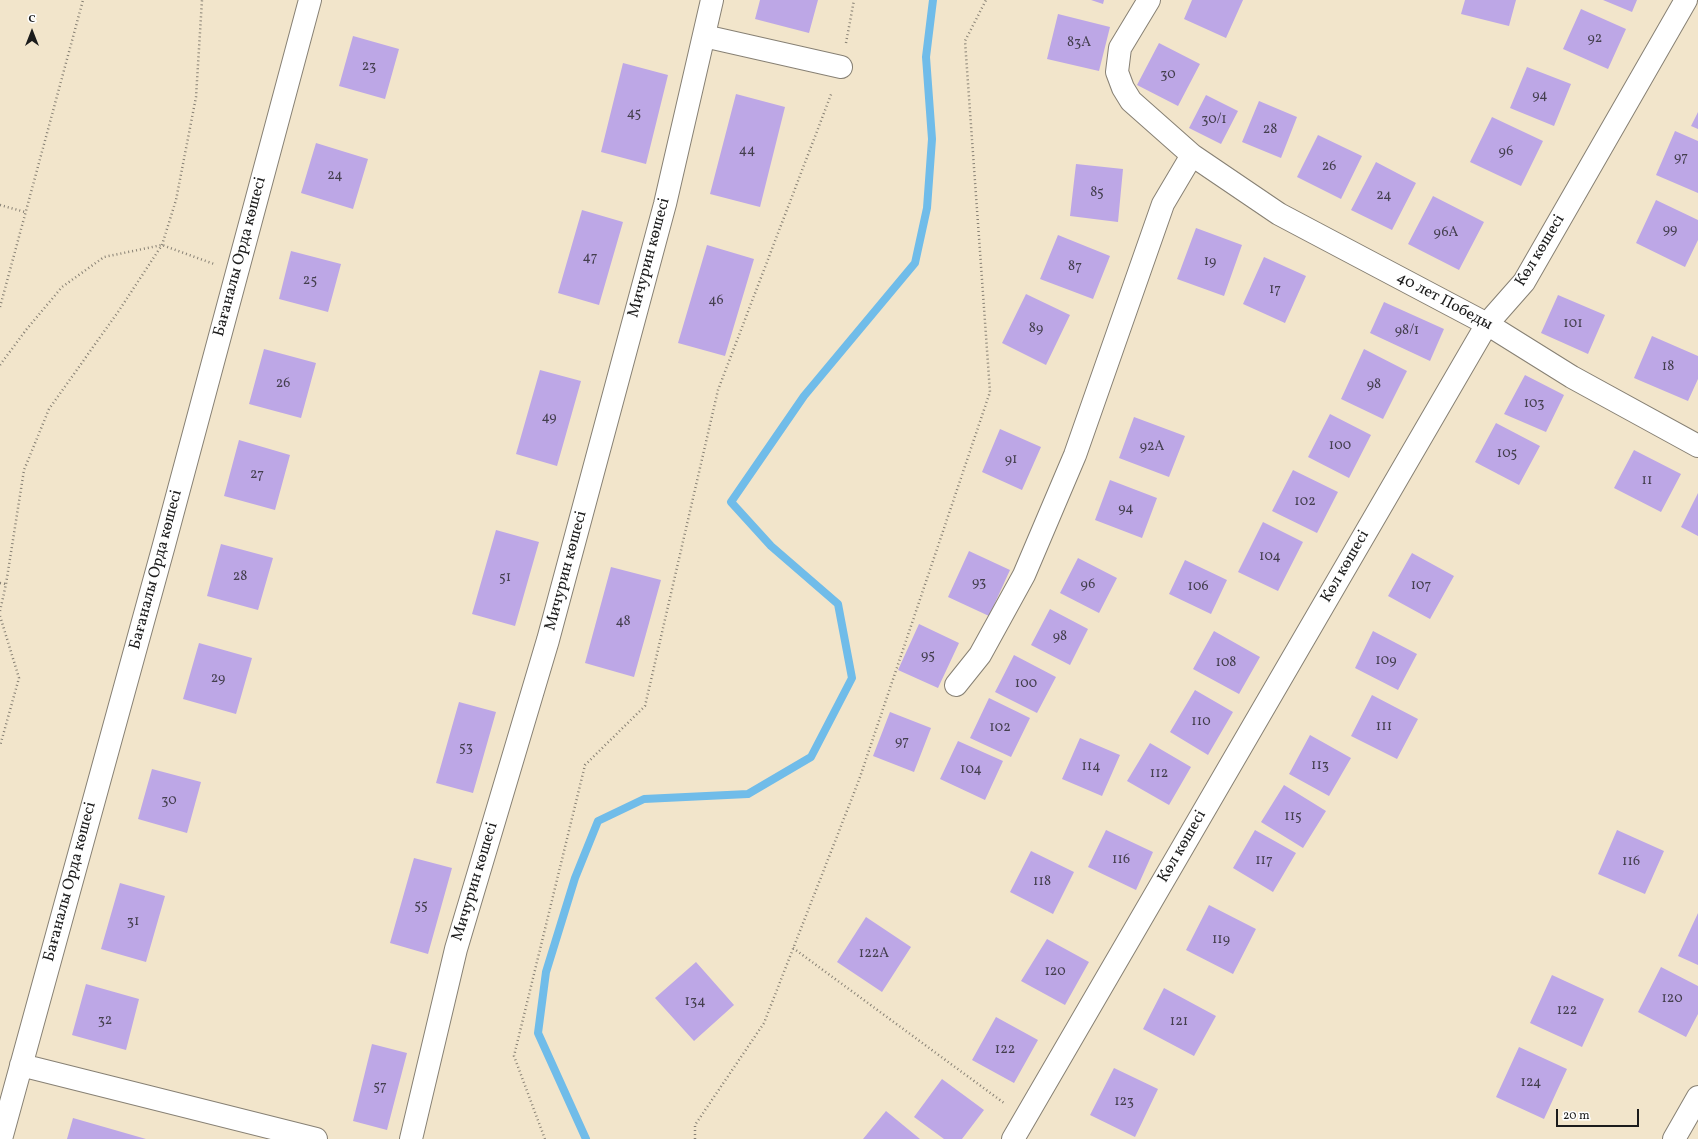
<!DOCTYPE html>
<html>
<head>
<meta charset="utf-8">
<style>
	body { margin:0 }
	#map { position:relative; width:1698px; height:1139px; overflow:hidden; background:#f2e5cb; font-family:Vollkorn,serif }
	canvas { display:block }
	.north { position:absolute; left:12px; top:12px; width:40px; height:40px; -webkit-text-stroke:3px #fff; paint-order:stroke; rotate:0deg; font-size:11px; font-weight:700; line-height:16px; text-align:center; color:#1c1c1c }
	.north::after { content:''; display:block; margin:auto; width:14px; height:18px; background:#1c1c1c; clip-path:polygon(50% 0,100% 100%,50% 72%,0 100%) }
	.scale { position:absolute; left:1556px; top:1109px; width:83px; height:18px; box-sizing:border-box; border:2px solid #1c1c1c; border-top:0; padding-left:5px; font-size:12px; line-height:14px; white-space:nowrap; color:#1c1c1c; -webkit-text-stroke:3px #fff; paint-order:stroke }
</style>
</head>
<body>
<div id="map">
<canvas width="1698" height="1139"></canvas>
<div class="north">С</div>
<div class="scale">20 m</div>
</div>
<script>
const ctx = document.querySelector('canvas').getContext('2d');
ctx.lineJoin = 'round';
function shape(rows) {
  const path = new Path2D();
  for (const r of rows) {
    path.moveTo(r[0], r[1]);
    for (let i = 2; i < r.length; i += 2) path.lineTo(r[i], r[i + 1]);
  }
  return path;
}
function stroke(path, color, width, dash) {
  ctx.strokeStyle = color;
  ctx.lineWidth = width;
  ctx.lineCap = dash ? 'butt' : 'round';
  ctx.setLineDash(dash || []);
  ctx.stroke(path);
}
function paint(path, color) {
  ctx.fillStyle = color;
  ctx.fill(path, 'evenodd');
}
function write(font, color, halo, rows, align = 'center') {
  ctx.font = font + ' Vollkorn,serif';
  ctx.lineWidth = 3;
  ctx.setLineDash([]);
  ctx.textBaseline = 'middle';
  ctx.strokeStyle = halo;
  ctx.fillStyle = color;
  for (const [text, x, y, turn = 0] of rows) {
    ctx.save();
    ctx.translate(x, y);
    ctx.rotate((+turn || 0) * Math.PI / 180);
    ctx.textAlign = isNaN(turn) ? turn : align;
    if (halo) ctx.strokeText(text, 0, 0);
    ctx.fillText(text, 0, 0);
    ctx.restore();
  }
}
const stream = shape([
	[586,1139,538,1033,546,972,575,878,598,821,644,799,748,794,811,757,852,678,838,604,771,546,731,502,804,396,915,263,927,208,932,139,926,57,933,0]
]);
const building = shape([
	[760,0,818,0,809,33,755,19],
	[1091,0,1104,0,1103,4],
	[1192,0,1243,0,1226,38,1184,19],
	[1465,0,1516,0,1509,26,1461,14],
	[1603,0,1637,0,1632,12],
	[1581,9,1626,29,1608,69,1563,49],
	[1058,14,1110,27,1099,71,1047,59],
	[353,36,399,49,385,99,339,86],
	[1159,43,1200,64,1178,106,1137,85],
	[623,63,668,75,646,164,601,152],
	[1527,67,1571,84,1554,126,1510,108],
	[736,94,785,107,760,207,710,194],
	[1206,95,1238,111,1221,144,1189,128],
	[1259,101,1297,117,1281,158,1242,142],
	[1698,112,1698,129,1691,126],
	[1492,117,1543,141,1521,186,1470,162],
	[1675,131,1698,141,1698,193,1656,175],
	[1318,135,1362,156,1341,199,1297,177],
	[316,143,368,159,353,209,301,193],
	[1376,162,1416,183,1392,230,1351,210],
	[1076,164,1123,169,1118,222,1070,216],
	[1433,196,1484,222,1459,270,1408,244],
	[1656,200,1698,220,1698,240,1685,267,1636,243],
	[582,210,623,222,599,305,558,293],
	[1196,228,1242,245,1224,296,1177,279],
	[1058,235,1110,256,1093,299,1040,279],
	[707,245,754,259,725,356,678,343],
	[291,251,341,264,328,312,279,299],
	[1264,257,1306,276,1285,323,1243,304],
	[1026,294,1070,315,1046,365,1002,343],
	[1558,295,1605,315,1588,354,1541,333],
	[1384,302,1444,329,1430,361,1370,333],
	[1652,336,1698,356,1698,379,1688,401,1634,378],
	[264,349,316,363,301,418,249,404],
	[1364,349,1407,371,1383,419,1341,399],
	[540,370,581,381,557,466,516,454],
	[1525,375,1564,395,1546,432,1504,414],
	[1330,414,1371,435,1349,478,1308,457],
	[1134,417,1185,436,1169,477,1119,458],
	[1496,423,1540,446,1519,485,1475,462],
	[1000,429,1041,447,1022,490,982,472],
	[239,440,290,455,275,510,224,496],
	[1634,450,1681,474,1661,512,1614,488],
	[1293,470,1338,492,1317,533,1272,511],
	[1110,480,1157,498,1142,538,1095,520],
	[1698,493,1698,536,1681,527],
	[1263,522,1303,542,1278,591,1238,572],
	[496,530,539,542,515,626,472,614],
	[221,544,273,558,258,610,207,596],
	[969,551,1010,570,989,616,948,597],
	[1412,553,1454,576,1430,619,1388,596],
	[1078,558,1117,578,1099,613,1060,593],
	[1185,560,1227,580,1211,614,1169,594],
	[611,567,661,580,634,677,585,663],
	[1050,609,1088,629,1070,665,1031,645],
	[919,624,959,643,938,688,898,670],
	[1214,631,1260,657,1239,694,1193,669],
	[1373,631,1417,654,1398,690,1355,668],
	[199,643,252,658,236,714,183,699],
	[1014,655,1056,677,1037,713,995,692],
	[1195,690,1233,712,1208,755,1170,732],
	[1372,695,1418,719,1397,759,1351,736],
	[989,698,1030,718,1011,757,970,738],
	[459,702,496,712,473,793,436,783],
	[890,712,931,728,914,772,873,756],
	[1310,735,1351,758,1329,796,1289,774],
	[1080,738,1120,755,1102,796,1062,779],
	[958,741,1003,761,985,800,940,779],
	[1150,743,1191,767,1169,805,1127,781],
	[152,769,201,782,187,833,138,819],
	[1284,785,1326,811,1303,848,1261,822],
	[1106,830,1153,852,1136,890,1088,867],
	[1255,830,1296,853,1273,892,1233,868],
	[1617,830,1664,851,1645,894,1598,874],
	[1031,851,1074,872,1053,914,1010,892],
	[414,858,452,868,428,954,390,943],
	[120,883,165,896,146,962,101,949],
	[1209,905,1256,929,1233,974,1186,950],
	[1698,913,1698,965,1678,956],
	[866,917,911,947,882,992,837,962],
	[1047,939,1089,962,1065,1005,1021,981],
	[696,962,734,1005,694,1041,655,998],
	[1661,967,1698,986,1698,1014,1686,1037,1638,1012],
	[1552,975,1604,999,1582,1047,1530,1023],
	[86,984,139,999,126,1050,72,1035],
	[1164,988,1216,1016,1194,1056,1143,1029],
	[996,1017,1038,1040,1014,1083,972,1060],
	[372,1044,407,1053,387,1130,353,1121],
	[1519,1047,1567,1069,1544,1119,1496,1097],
	[1114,1068,1158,1089,1135,1137,1090,1115],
	[942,1079,984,1110,962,1139,944,1139,914,1117],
	[886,1111,920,1139,863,1139],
	[73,1118,146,1139,67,1139]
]);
const path = shape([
	[846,43,854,0],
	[0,205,25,212],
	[0,307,83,0],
	[0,365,26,330,62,287,104,257,162,245,214,264],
	[0,583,6,584],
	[0,611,6,584,24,470,49,409,118,312,162,245,176,200,196,97,202,0],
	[0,616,19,678,0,746],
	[793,948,1004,1103],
	[545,1139,514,1056,585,765,645,706,718,390,832,92],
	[695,1139,695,1125,764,1023,859,780,990,392,965,41,986,0]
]);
const minor = shape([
	[1149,0,1120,48,1117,72,1123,88,1131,101,1192,155,1279,214,1487,324,1572,377,1698,446],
	[704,36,841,67],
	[956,685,980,655,1024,575,1075,455,1163,204,1192,155],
	[21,1065,316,1139],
	[1,1139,164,545,310,0],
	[411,1139,456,949,548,640,665,204,712,0],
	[1013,1139,1487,324,1524,282,1686,0],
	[1674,1139,1698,1097]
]);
const numberNames = [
	["92",1595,39],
	["83А",1079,43],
	["23",369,67],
	["30",1168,75],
	["94",1540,96],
	["45",634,114],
	["30/1",1214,120],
	["28",1270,130],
	["44",747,151],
	["96",1506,152],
	["97",1681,158],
	["26",1329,167],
	["24",335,176],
	["85",1097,193],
	["24",1384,196],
	["99",1670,230],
	["96А",1446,233],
	["47",590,258],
	["19",1210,262],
	["87",1075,267],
	["25",310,281],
	["17",1275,290],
	["46",716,301],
	["101",1573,324],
	["89",1036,329],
	["98/1",1407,331],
	["18",1668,367],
	["26",283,384],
	["98",1374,385],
	["103",1534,404],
	["49",549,418],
	["100",1340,446],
	["92А",1152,447],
	["105",1507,454],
	["91",1011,460],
	["27",257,475],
	["11",1647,481],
	["102",1305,502],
	["94",1126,509],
	["104",1270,557],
	["28",240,577],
	["51",505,578],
	["93",979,583],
	["96",1088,585],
	["107",1421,586],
	["106",1198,587],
	["48",623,622],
	["98",1060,637],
	["95",928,656],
	["109",1386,661],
	["108",1226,663],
	["29",218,679],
	["100",1026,684],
	["110",1201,722],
	["111",1384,727],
	["102",1000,728],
	["97",902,742],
	["53",466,748],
	["113",1320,766],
	["114",1091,767],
	["104",971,770],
	["112",1159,774],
	["30",169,801],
	["115",1293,817],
	["116",1121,860],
	["117",1264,861],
	["116",1631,862],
	["118",1042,882],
	["55",421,906],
	["31",133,922],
	["119",1221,940],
	["122А",874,954],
	["120",1055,972],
	["120",1672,999],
	["134",695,1002],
	["122",1567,1011],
	["32",105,1021],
	["121",1179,1022],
	["122",1005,1050],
	["124",1531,1083],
	["57",380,1087],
	["123",1124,1102]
];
const streetNames = [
	["Көл көшесі",1541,251,-59],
	["Бағаналы Орда көшесі",241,257,-75],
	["Мичурин көшесі",650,258,-75],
	["40 лет Победы",1444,302,28],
	["Көл көшесі",1346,567,-60],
	["Бағаналы Орда көшесі",157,570,-75],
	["Мичурин көшесі",567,571,-75],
	["Көл көшесі",1183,847,-60],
	["Бағаналы Орда көшесі",71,882,-75],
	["Мичурин көшесі",476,882,-73]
];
stroke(stream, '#70bce9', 8);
paint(building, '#bda7e6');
stroke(minor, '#878074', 24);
stroke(path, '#878074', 2.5, [1, 3]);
stroke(minor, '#fff', 22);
write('14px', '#443f4e', null, numberNames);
write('16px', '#1c1c1c', '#fff', streetNames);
</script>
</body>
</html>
